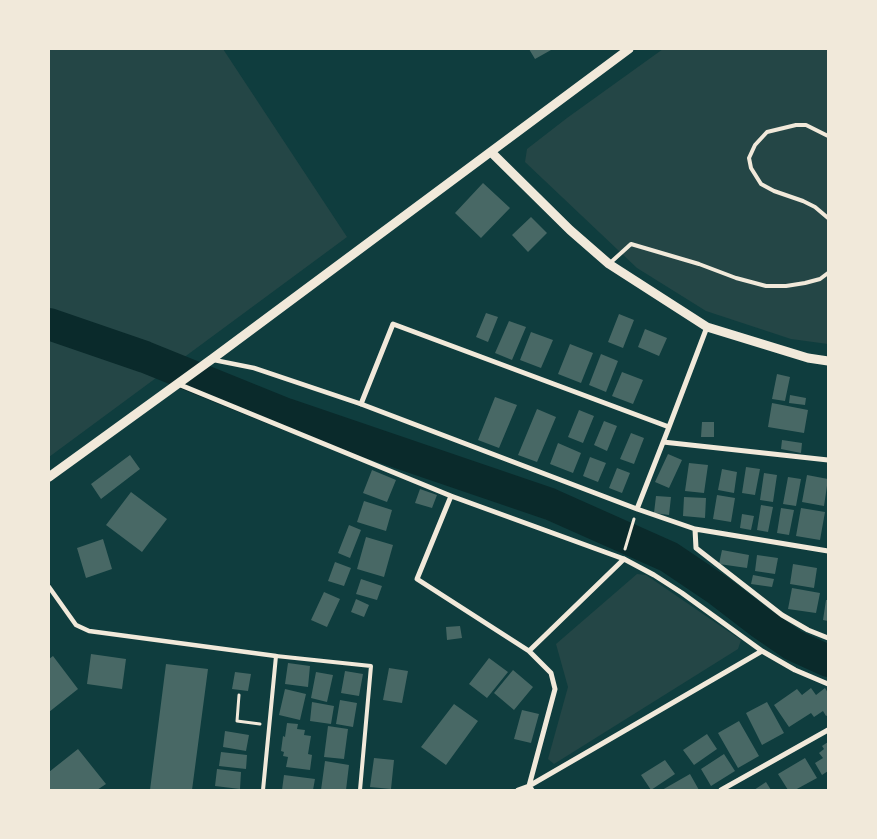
<!DOCTYPE html>
<html>
<head>
<meta charset="utf-8">
<style>
	body { margin:0 }
	#map { position:relative; width:877px; height:839px; overflow:hidden; background:#0f3d3e; font-family:"Source Sans 3",sans-serif }
	canvas { display:block }
	.frame { position:absolute; inset:0; border:50px solid #f1e9da; pointer-events:none }
</style>
</head>
<body>
<div id="map">
<canvas width="877" height="839"></canvas>
<div class="frame"></div>
</div>
<script>
const ctx = document.querySelector('canvas').getContext('2d');
ctx.lineJoin = 'round';
function paint(path, color) {
  ctx.fillStyle = color;
  ctx.fill(path, 'evenodd');
}
function shape(rows) {
  const path = new Path2D();
  for (const r of rows) {
    path.moveTo(r[0], r[1]);
    for (let i = 2; i < r.length; i += 2) path.lineTo(r[i], r[i + 1]);
  }
  return path;
}
function stroke(path, color, width, dash) {
  ctx.strokeStyle = color;
  ctx.lineWidth = width;
  ctx.lineCap = dash ? 'butt' : 'round';
  ctx.setLineDash(dash || []);
  ctx.stroke(path);
}
const green = shape([
	[49,49,223,49,347,237,49,457],
	[663,49,828,49,828,344,791,339,706,311,637,268,525,162,527,149,567,118],
	[637,574,646,575,741,640,738,649,554,764,548,759,568,687,556,644]
]);
const river = shape([
	[49,324,145,357,286,414,550,504,669,557,718,590,761,623,793,645,828,661]
]);
const building = shape([
	[529,49,550,49,551,50,535,59],
	[483,183,510,208,481,238,455,213],
	[531,217,547,233,528,252,512,235],
	[486,313,498,317,488,342,476,337],
	[619,314,634,320,623,348,608,342],
	[509,321,526,327,512,360,495,353],
	[645,329,667,338,659,356,638,347],
	[531,332,553,340,541,368,520,360],
	[570,344,593,353,581,383,558,374],
	[601,354,618,361,606,392,589,385],
	[622,372,643,380,633,404,612,396],
	[777,374,790,377,785,401,772,399],
	[790,395,806,398,805,405,789,403],
	[495,397,517,405,499,448,478,440],
	[772,403,808,410,804,433,768,427],
	[537,409,556,417,537,462,518,455],
	[579,410,594,416,583,443,568,437],
	[604,421,617,426,607,451,594,445],
	[702,422,714,422,714,437,701,437],
	[631,433,644,438,634,464,620,459],
	[782,440,802,443,801,453,781,449],
	[558,443,581,453,573,473,550,464],
	[668,454,682,460,669,488,655,482],
	[130,455,140,469,101,499,91,484],
	[590,457,606,463,598,482,583,476],
	[689,463,708,465,704,493,685,491],
	[746,467,760,469,755,495,742,493],
	[617,468,630,473,622,493,609,488],
	[722,469,737,472,734,493,718,490],
	[372,470,396,480,387,502,363,493],
	[764,473,777,475,773,502,760,500],
	[807,475,828,479,824,506,802,502],
	[788,477,801,479,796,506,783,504],
	[420,489,437,495,432,508,415,503],
	[131,492,167,519,142,552,106,525],
	[717,495,735,498,731,522,713,519],
	[656,496,671,497,669,515,654,513],
	[684,497,706,498,705,518,683,516],
	[364,501,392,510,386,531,357,522],
	[761,505,773,507,768,532,757,530],
	[781,508,794,510,789,535,777,533],
	[801,508,825,512,820,540,796,536],
	[742,514,754,516,751,530,740,528],
	[349,525,361,530,350,558,338,553],
	[366,537,393,545,384,577,357,569],
	[103,539,112,569,86,578,77,548],
	[722,550,749,555,747,568,719,564],
	[757,555,778,558,775,574,755,571],
	[335,562,351,568,344,586,328,581],
	[793,564,817,568,814,588,790,584],
	[753,575,774,579,772,587,751,584],
	[361,579,382,586,377,600,356,594],
	[792,588,820,593,816,613,788,609],
	[324,592,340,599,327,627,311,620],
	[356,599,369,605,364,617,351,612],
	[826,600,828,600,828,621,823,620],
	[460,626,462,638,447,640,446,627],
	[91,654,126,659,122,689,87,684],
	[53,656,78,689,49,712,49,659],
	[489,658,508,672,487,698,469,684],
	[288,663,310,666,308,687,285,684],
	[166,664,208,669,192,790,150,790],
	[389,668,408,671,402,703,383,700],
	[513,670,533,687,514,710,494,693],
	[345,671,363,674,359,696,341,693],
	[235,672,251,674,248,691,232,689],
	[316,672,333,675,327,702,311,698],
	[811,688,816,695,825,688,828,693,828,715,826,716,823,711,814,717,811,713,789,727,774,705,797,689,802,695],
	[285,689,306,694,300,720,279,715],
	[340,700,357,703,353,727,336,724],
	[312,702,334,706,331,724,310,721],
	[767,702,784,733,762,745,746,713],
	[454,704,478,721,446,765,421,747],
	[522,710,539,714,531,743,514,739],
	[739,721,759,756,738,768,718,733],
	[287,723,298,724,297,729,305,730,304,735,311,736,308,754,312,755,310,770,286,767,288,757,283,756,284,752,281,751,283,736,285,737],
	[328,726,348,729,344,759,324,757],
	[225,731,249,735,246,751,223,747],
	[707,734,717,749,694,765,683,750],
	[828,742,828,771,822,775,815,763,823,758,819,753,824,749,822,746],
	[78,749,106,784,97,790,49,790,49,772],
	[221,752,247,755,246,769,219,766],
	[724,754,735,771,711,786,701,769],
	[374,758,394,760,391,789,370,787],
	[805,758,817,778,795,790,788,790,778,774],
	[665,760,675,774,651,790,641,775],
	[325,761,349,765,346,790,321,790],
	[217,769,241,772,240,789,215,786],
	[690,774,699,790,662,790],
	[284,775,315,779,313,790,282,790],
	[766,782,771,790,754,790]
]);
const path = shape([
	[625,549,634,519],
	[239,695,237,721,260,724]
]);
const service = shape([
	[828,136,806,125,796,125,767,132,755,145,749,158,751,168,761,184,774,191,803,201,815,207,828,218],
	[610,263,631,244,699,264,736,278,766,286,786,286,805,283,820,279,828,273],
	[263,790,276,656,371,666,360,790]
]);
const pedestrian = shape([
	[214,360,254,368,361,404],
	[49,587,76,625,89,631,276,656]
]);
const minor = shape([
	[178,384,451,496,624,559,654,575,682,593,762,651,795,670,828,684],
	[669,427,393,324,361,404,637,509,695,529,696,548,782,615,808,630,828,638],
	[663,442,828,460],
	[451,496,417,579,529,651,551,673,555,689,529,786,532,790],
	[637,509,669,427,707,327],
	[695,529,828,551],
	[529,651,624,559],
	[518,790,529,786,762,651],
	[721,790,828,730]
]);
const tertiary = shape([
	[491,152,570,230,609,264,707,327,808,358,828,361],
	[49,477,212,359,629,49]
]);
paint(green, '#244646');
stroke(river, '#0a2a2b', 32);
paint(building, '#486865');
stroke(path, '#f1e9da', 3);
stroke(service, '#f1e9da', 4);
stroke(pedestrian, '#f1e9da', 4.5);
stroke(minor, '#f1e9da', 5);
stroke(tertiary, '#f1e9da', 9);
</script>
</body>
</html>
